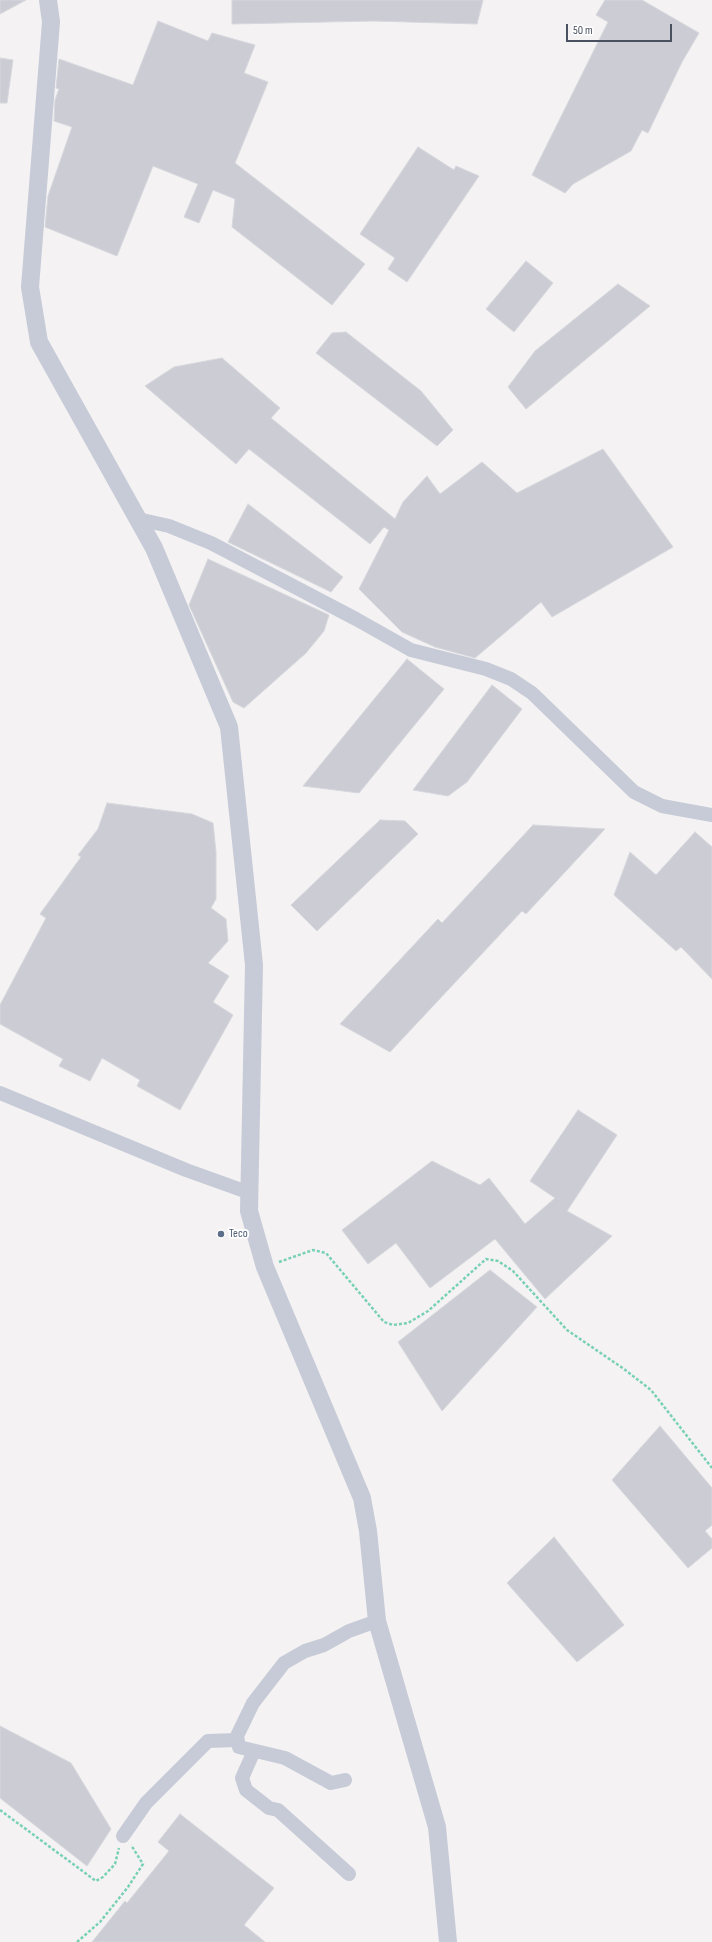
<!DOCTYPE html>
<html>
<head>
<meta charset="utf-8">
<style>
	body { margin:0 }
	#map { position:relative; width:712px; height:1942px; overflow:hidden; background:#f4f2f2; font-family:"Sofia Sans Condensed",sans-serif }
	canvas { display:block }
	.scale { position:absolute; left:566px; top:24px; width:106px; height:18px; box-sizing:border-box; border:2px solid #495160; border-top:0; padding-left:5px; font-size:12px; line-height:14px; white-space:nowrap; color:#495160; -webkit-text-stroke:3px #fff; paint-order:stroke }
</style>
</head>
<body>
<div id="map">
<canvas width="712" height="1942"></canvas>
<div class="scale">50 m</div>
</div>
<script>
const ctx = document.querySelector('canvas').getContext('2d');
ctx.lineJoin = 'round';
function paint(path, color) {
  ctx.fillStyle = color;
  ctx.fill(path, 'evenodd');
}
function shape(rows) {
  const path = new Path2D();
  for (const r of rows) {
    path.moveTo(r[0], r[1]);
    for (let i = 2; i < r.length; i += 2) path.lineTo(r[i], r[i + 1]);
  }
  return path;
}
function stroke(path, color, width, dash) {
  ctx.strokeStyle = color;
  ctx.lineWidth = width;
  ctx.lineCap = dash ? 'butt' : 'round';
  ctx.setLineDash(dash || []);
  ctx.stroke(path);
}
function write(font, color, halo, rows, align = 'center') {
  ctx.font = font + ' "Sofia Sans Condensed",sans-serif';
  ctx.lineWidth = 4;
  ctx.setLineDash([]);
  ctx.textBaseline = 'middle';
  ctx.strokeStyle = halo;
  ctx.fillStyle = color;
  for (const [text, x, y, turn = 0] of rows) {
    ctx.save();
    ctx.translate(x, y);
    ctx.rotate((+turn || 0) * Math.PI / 180);
    ctx.textAlign = isNaN(turn) ? turn : align;
    if (halo) ctx.strokeText(text, 0, 0);
    ctx.fillText(text, 0, 0);
    ctx.restore();
  }
}
const building = shape([
	[0,0,26,0,0,14,0,0],
	[232,0,483,0,477,24,374,21,232,24,232,0],
	[605,0,642,0,699,33,682,62,648,133,642,130,631,151,573,184,565,193,532,175,608,22,596,15,605,0],
	[158,21,208,41,212,33,255,45,244,73,268,82,235,163,365,264,332,305,232,227,235,199,213,190,199,223,184,217,198,184,153,166,117,256,45,227,48,196,72,127,54,121,55,100,59,89,56,88,59,59,133,85,158,21],
	[0,58,13,60,7,103,0,103,0,58],
	[418,147,454,170,456,166,479,176,407,282,388,269,395,258,360,234,418,147],
	[526,261,553,283,514,332,486,309,526,261],
	[618,284,650,306,526,409,508,387,535,351,618,284],
	[346,332,421,391,453,430,437,446,316,353,332,333,346,332],
	[222,358,280,408,271,418,395,519,403,502,427,476,440,494,482,462,517,493,603,449,673,547,552,617,541,602,475,658,435,647,402,632,359,589,389,530,384,527,370,544,249,449,236,464,145,386,174,367,222,358],
	[248,504,343,577,331,592,228,542,248,504],
	[208,559,329,615,324,631,306,653,244,708,233,702,189,605,208,559],
	[407,659,444,689,359,793,303,786,407,659],
	[492,685,522,709,467,782,448,796,413,790,492,685],
	[107,803,192,814,213,823,216,852,216,899,211,908,226,919,228,941,208,963,229,976,213,1002,233,1015,180,1110,137,1086,140,1080,102,1058,90,1081,59,1066,63,1059,0,1024,0,1005,46,918,40,914,81,857,78,855,98,829,107,803],
	[380,820,405,821,418,834,317,931,291,905,380,820],
	[533,825,605,829,526,914,522,911,390,1052,340,1024,438,919,442,923,533,825],
	[695,832,712,847,712,979,681,947,676,951,614,895,630,852,656,875,695,832],
	[578,1110,617,1135,567,1211,612,1236,545,1299,495,1239,430,1288,396,1243,368,1264,342,1230,432,1161,480,1185,489,1178,525,1224,555,1198,530,1181,578,1110],
	[490,1270,537,1307,442,1411,398,1342,490,1270],
	[660,1426,712,1488,712,1525,705,1531,712,1539,712,1548,688,1568,612,1480,660,1426],
	[554,1537,624,1625,577,1662,507,1583,554,1537],
	[0,1726,71,1763,111,1829,87,1866,0,1798,0,1726],
	[180,1814,274,1888,244,1925,265,1942,92,1942,125,1901,127,1903,169,1851,158,1842,180,1814]
]);
const path = shape([
	[279,1262,313,1250,326,1253,384,1322,393,1325,408,1323,428,1311,486,1259,498,1261,513,1271,567,1330,624,1369,651,1390,712,1468],
	[0,1810,96,1881,103,1877,115,1864,119,1848],
	[77,1942,100,1922,128,1887,143,1864,131,1845]
]);
const minor = shape([
	[138,519,169,526,211,543,356,619,411,650,486,669,511,679,532,693,634,792,662,806,712,815],
	[0,1093,186,1170,250,1193],
	[254,1751,242,1778,246,1790,269,1808,278,1810,349,1874],
	[345,1780,331,1783,285,1758,239,1747,237,1736,253,1703,284,1663,305,1651,324,1645,349,1631,377,1621],
	[123,1836,146,1803,208,1741,237,1740]
]);
const tertiary = shape([
	[48,0,51,22,30,287,39,342,154,548,229,727,254,965,249,1211,265,1267,362,1498,368,1531,377,1621,437,1827,448,1942]
]);
const markers = [
	[221,1234,4,"#5c6f8a"]
];
const serviceNames = [
	["Teco",229,1234]
];
paint(building, '#cccdd4');
stroke(building, '#d6d7dd', 1);
stroke(path, '#78d1b6', 2.5, [3, 2]);
stroke(minor, '#c6cbd7', 14);
stroke(tertiary, '#c6cbd7', 18);
for (const [x, y, r, color] of markers) {
  const dot = new Path2D();
  dot.arc(x, y, r, 0, 2 * Math.PI);
  ctx.fillStyle = color;
  ctx.fill(dot);
  stroke(dot, '#fff', 1.5);
}
write('12px', '#4e5e75', '#fff', serviceNames, 'left');
</script>
</body>
</html>
